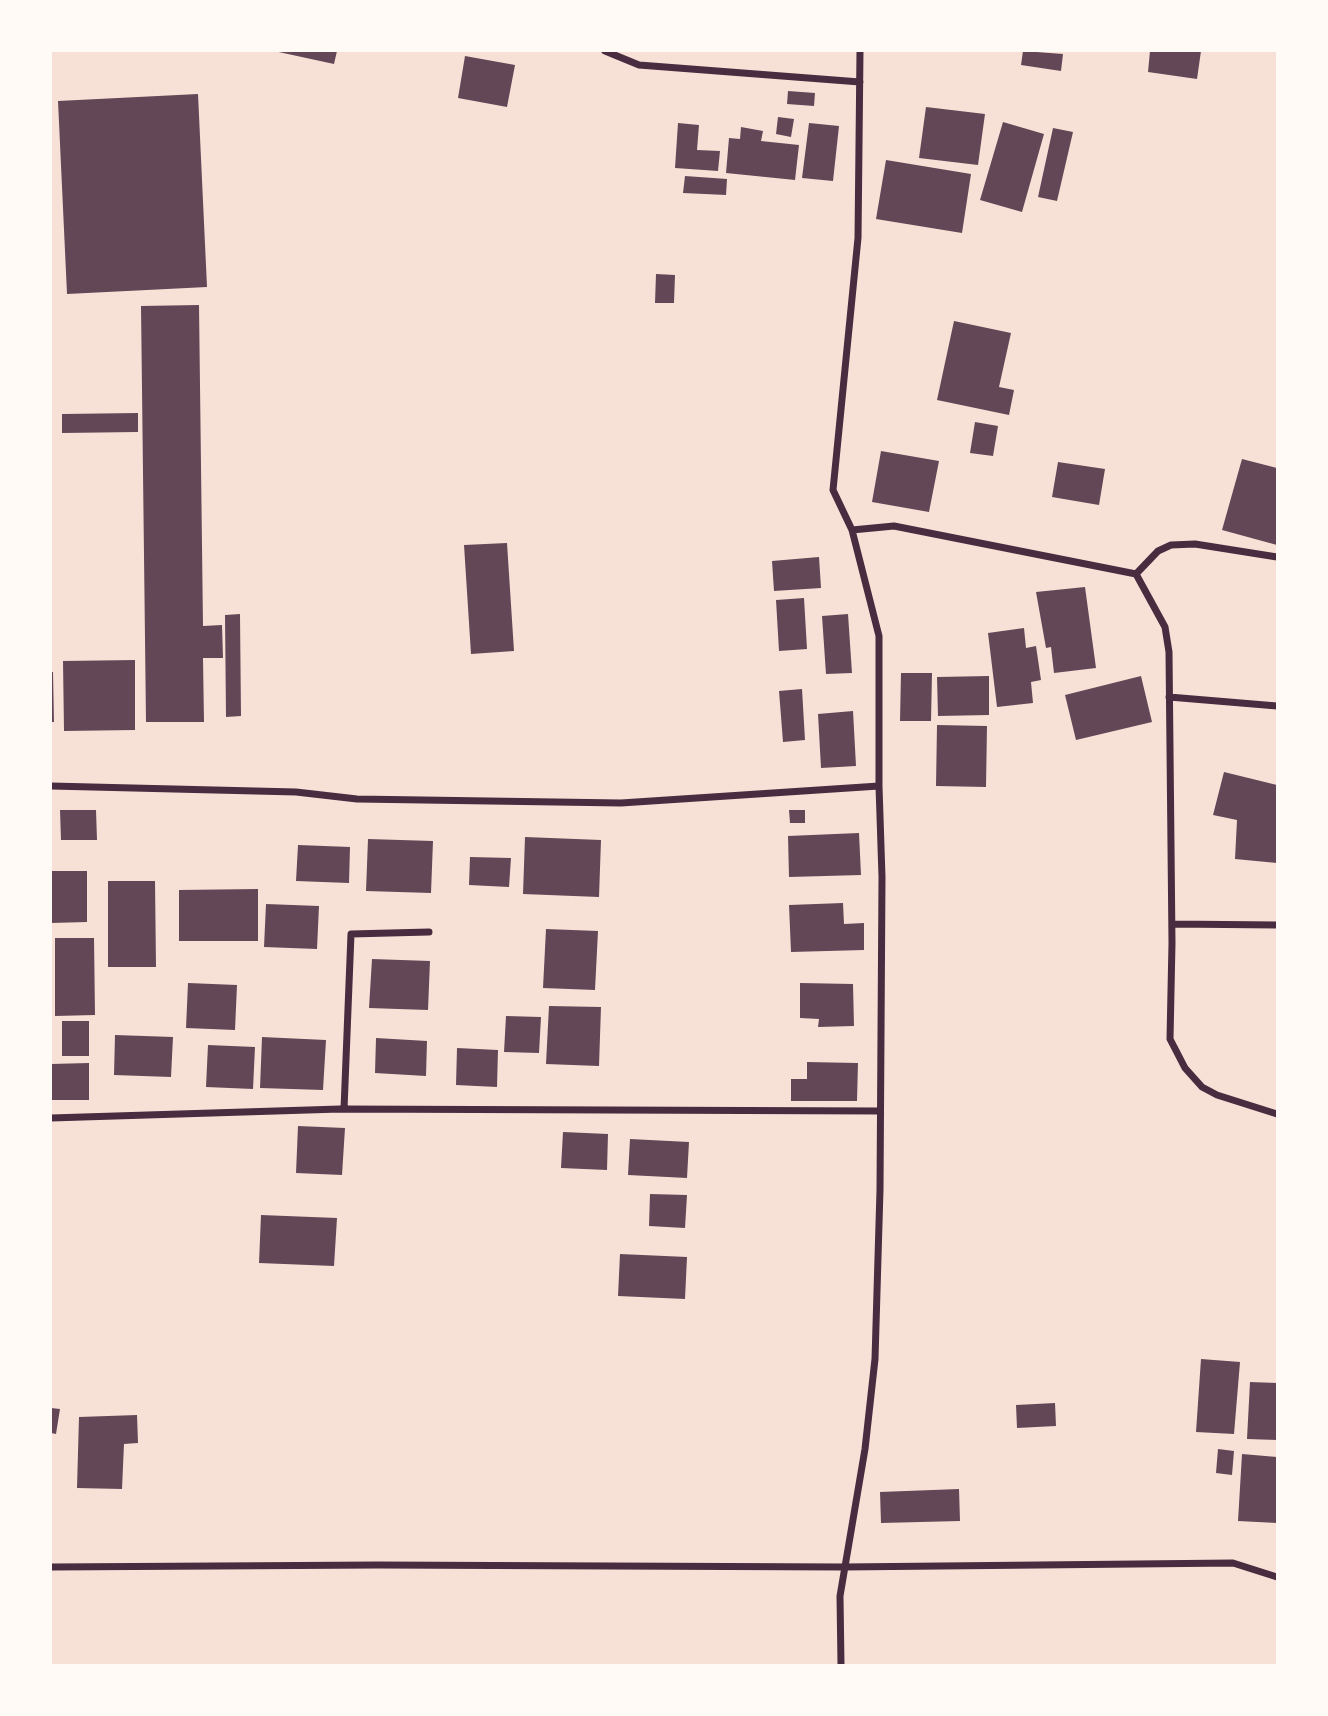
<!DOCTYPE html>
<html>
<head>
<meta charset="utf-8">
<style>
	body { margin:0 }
	#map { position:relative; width:1328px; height:1716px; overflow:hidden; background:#f7e1d7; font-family:"IBM Plex Serif",serif }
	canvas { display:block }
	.frame { position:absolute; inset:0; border:52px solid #fffaf5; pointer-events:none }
</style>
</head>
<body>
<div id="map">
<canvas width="1328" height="1716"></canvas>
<div class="frame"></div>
</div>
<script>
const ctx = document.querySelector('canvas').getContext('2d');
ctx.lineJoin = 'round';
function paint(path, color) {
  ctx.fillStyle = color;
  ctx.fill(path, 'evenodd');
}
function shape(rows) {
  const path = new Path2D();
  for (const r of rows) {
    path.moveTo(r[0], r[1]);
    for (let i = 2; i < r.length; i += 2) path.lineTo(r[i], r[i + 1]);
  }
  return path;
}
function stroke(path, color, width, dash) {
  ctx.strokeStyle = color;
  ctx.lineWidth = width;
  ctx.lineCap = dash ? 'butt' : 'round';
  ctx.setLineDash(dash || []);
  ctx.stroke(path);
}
const building = shape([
	[274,51,337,51,334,64],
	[1023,51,1063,54,1061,71,1021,65],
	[1150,51,1201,51,1197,79,1148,72],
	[465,56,515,65,507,107,458,98],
	[788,91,815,93,814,106,787,104],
	[198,94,207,287,67,294,58,101],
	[926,107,985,114,978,165,919,158],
	[778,117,794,119,791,137,776,134],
	[1003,122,1044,134,1022,212,980,200],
	[678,123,699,125,697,150,720,151,718,171,675,168],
	[809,123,839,126,833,181,802,178],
	[741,127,763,131,761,141,799,145,795,180,726,173,729,138,740,139],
	[1053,128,1073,132,1057,201,1038,197],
	[886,160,971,174,962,233,876,219],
	[685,176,727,179,726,195,683,193],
	[656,274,675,275,674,303,655,303],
	[199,305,203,626,222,625,223,658,203,658,204,722,146,722,141,306],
	[954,321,1011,333,999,387,1014,390,1009,415,937,400],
	[138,413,138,432,62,433,62,414],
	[975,422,998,426,993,456,970,453],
	[881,451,939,461,929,512,872,502],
	[1242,459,1277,468,1277,545,1222,530],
	[1058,462,1105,469,1099,505,1052,497],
	[507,543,514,651,471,654,464,545],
	[819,557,821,588,774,591,772,561],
	[1085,587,1096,668,1054,673,1051,647,1046,648,1036,592],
	[804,598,807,649,779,651,776,600],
	[240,614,241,716,226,717,225,615],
	[848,614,852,673,826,674,822,616],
	[1024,628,1026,648,1036,646,1041,680,1031,682,1033,703,997,707,988,633],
	[135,660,135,730,64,731,63,661],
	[51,672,53,672,54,722,51,722],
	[901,673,932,673,931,721,900,721],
	[989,676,989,715,938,716,937,677],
	[1141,676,1152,722,1076,740,1065,695],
	[802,689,805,740,783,742,779,691],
	[853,711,856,766,821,768,818,714],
	[937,725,987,726,986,787,936,786],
	[1224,772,1277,785,1277,863,1235,859,1237,820,1213,815],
	[60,810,96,810,97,840,61,840],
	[789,810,805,810,805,823,790,823],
	[859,833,861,875,789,877,788,836],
	[525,837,601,840,599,897,523,894],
	[368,839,433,841,431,893,366,891],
	[298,845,350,847,349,883,296,881],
	[470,857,511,858,509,887,469,885],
	[51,871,87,871,87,922,51,923],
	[108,881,155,881,156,967,108,967],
	[258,889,258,941,179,941,179,890],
	[843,903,844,924,864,923,864,950,791,952,789,905],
	[266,904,319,906,317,949,264,947],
	[546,929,598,931,595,990,543,988],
	[55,938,94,938,95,1015,55,1016],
	[372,959,430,961,428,1010,369,1008],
	[188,983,237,985,235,1030,186,1028],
	[800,983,853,984,854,1026,818,1027,819,1019,800,1018],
	[549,1006,601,1007,599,1066,546,1064],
	[506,1016,541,1017,539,1053,504,1052],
	[62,1021,89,1021,89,1056,62,1056],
	[115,1035,173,1037,171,1077,114,1075],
	[262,1037,326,1040,323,1090,260,1088],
	[376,1038,427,1041,426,1076,375,1073],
	[208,1045,255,1047,253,1089,206,1087],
	[457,1048,498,1050,497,1087,456,1085],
	[807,1062,858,1063,857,1101,791,1101,791,1079,807,1079],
	[89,1063,89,1100,51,1100,51,1064],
	[298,1126,345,1128,342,1175,296,1173],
	[563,1132,608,1134,607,1170,561,1168],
	[630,1139,689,1142,687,1178,628,1175],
	[650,1194,687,1195,685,1228,649,1226],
	[261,1215,337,1218,334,1266,259,1263],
	[620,1254,687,1257,685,1299,618,1296],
	[1201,1359,1240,1362,1234,1434,1196,1432],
	[1250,1382,1277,1383,1277,1440,1247,1439],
	[1055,1403,1056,1426,1017,1428,1016,1405],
	[51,1408,60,1409,56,1434,51,1433],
	[137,1415,138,1443,124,1444,122,1489,77,1488,79,1417],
	[1218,1449,1234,1451,1232,1475,1216,1473],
	[1242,1454,1277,1457,1277,1523,1238,1521],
	[959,1489,960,1521,881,1523,880,1492]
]);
const minor = shape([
	[605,51,639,65,860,82],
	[852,530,894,526,1136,574,1165,627,1169,652,1172,943,1170,1039,1185,1068,1202,1087,1217,1095,1277,1114],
	[1136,574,1158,551,1171,545,1195,544,1277,557],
	[1169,697,1277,706],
	[51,786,296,792,357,799,621,803,879,786],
	[1172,924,1277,925],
	[344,1109,351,934,429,932],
	[51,1118,340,1109,880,1111],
	[51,1567,378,1565,844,1567,1233,1563,1277,1577],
	[841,1665,840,1596,865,1449,875,1359,880,1190,882,877,879,786,879,636,852,530,833,490,858,238,860,51]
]);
paint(building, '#644757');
stroke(minor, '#4a2c40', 7);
</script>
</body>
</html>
